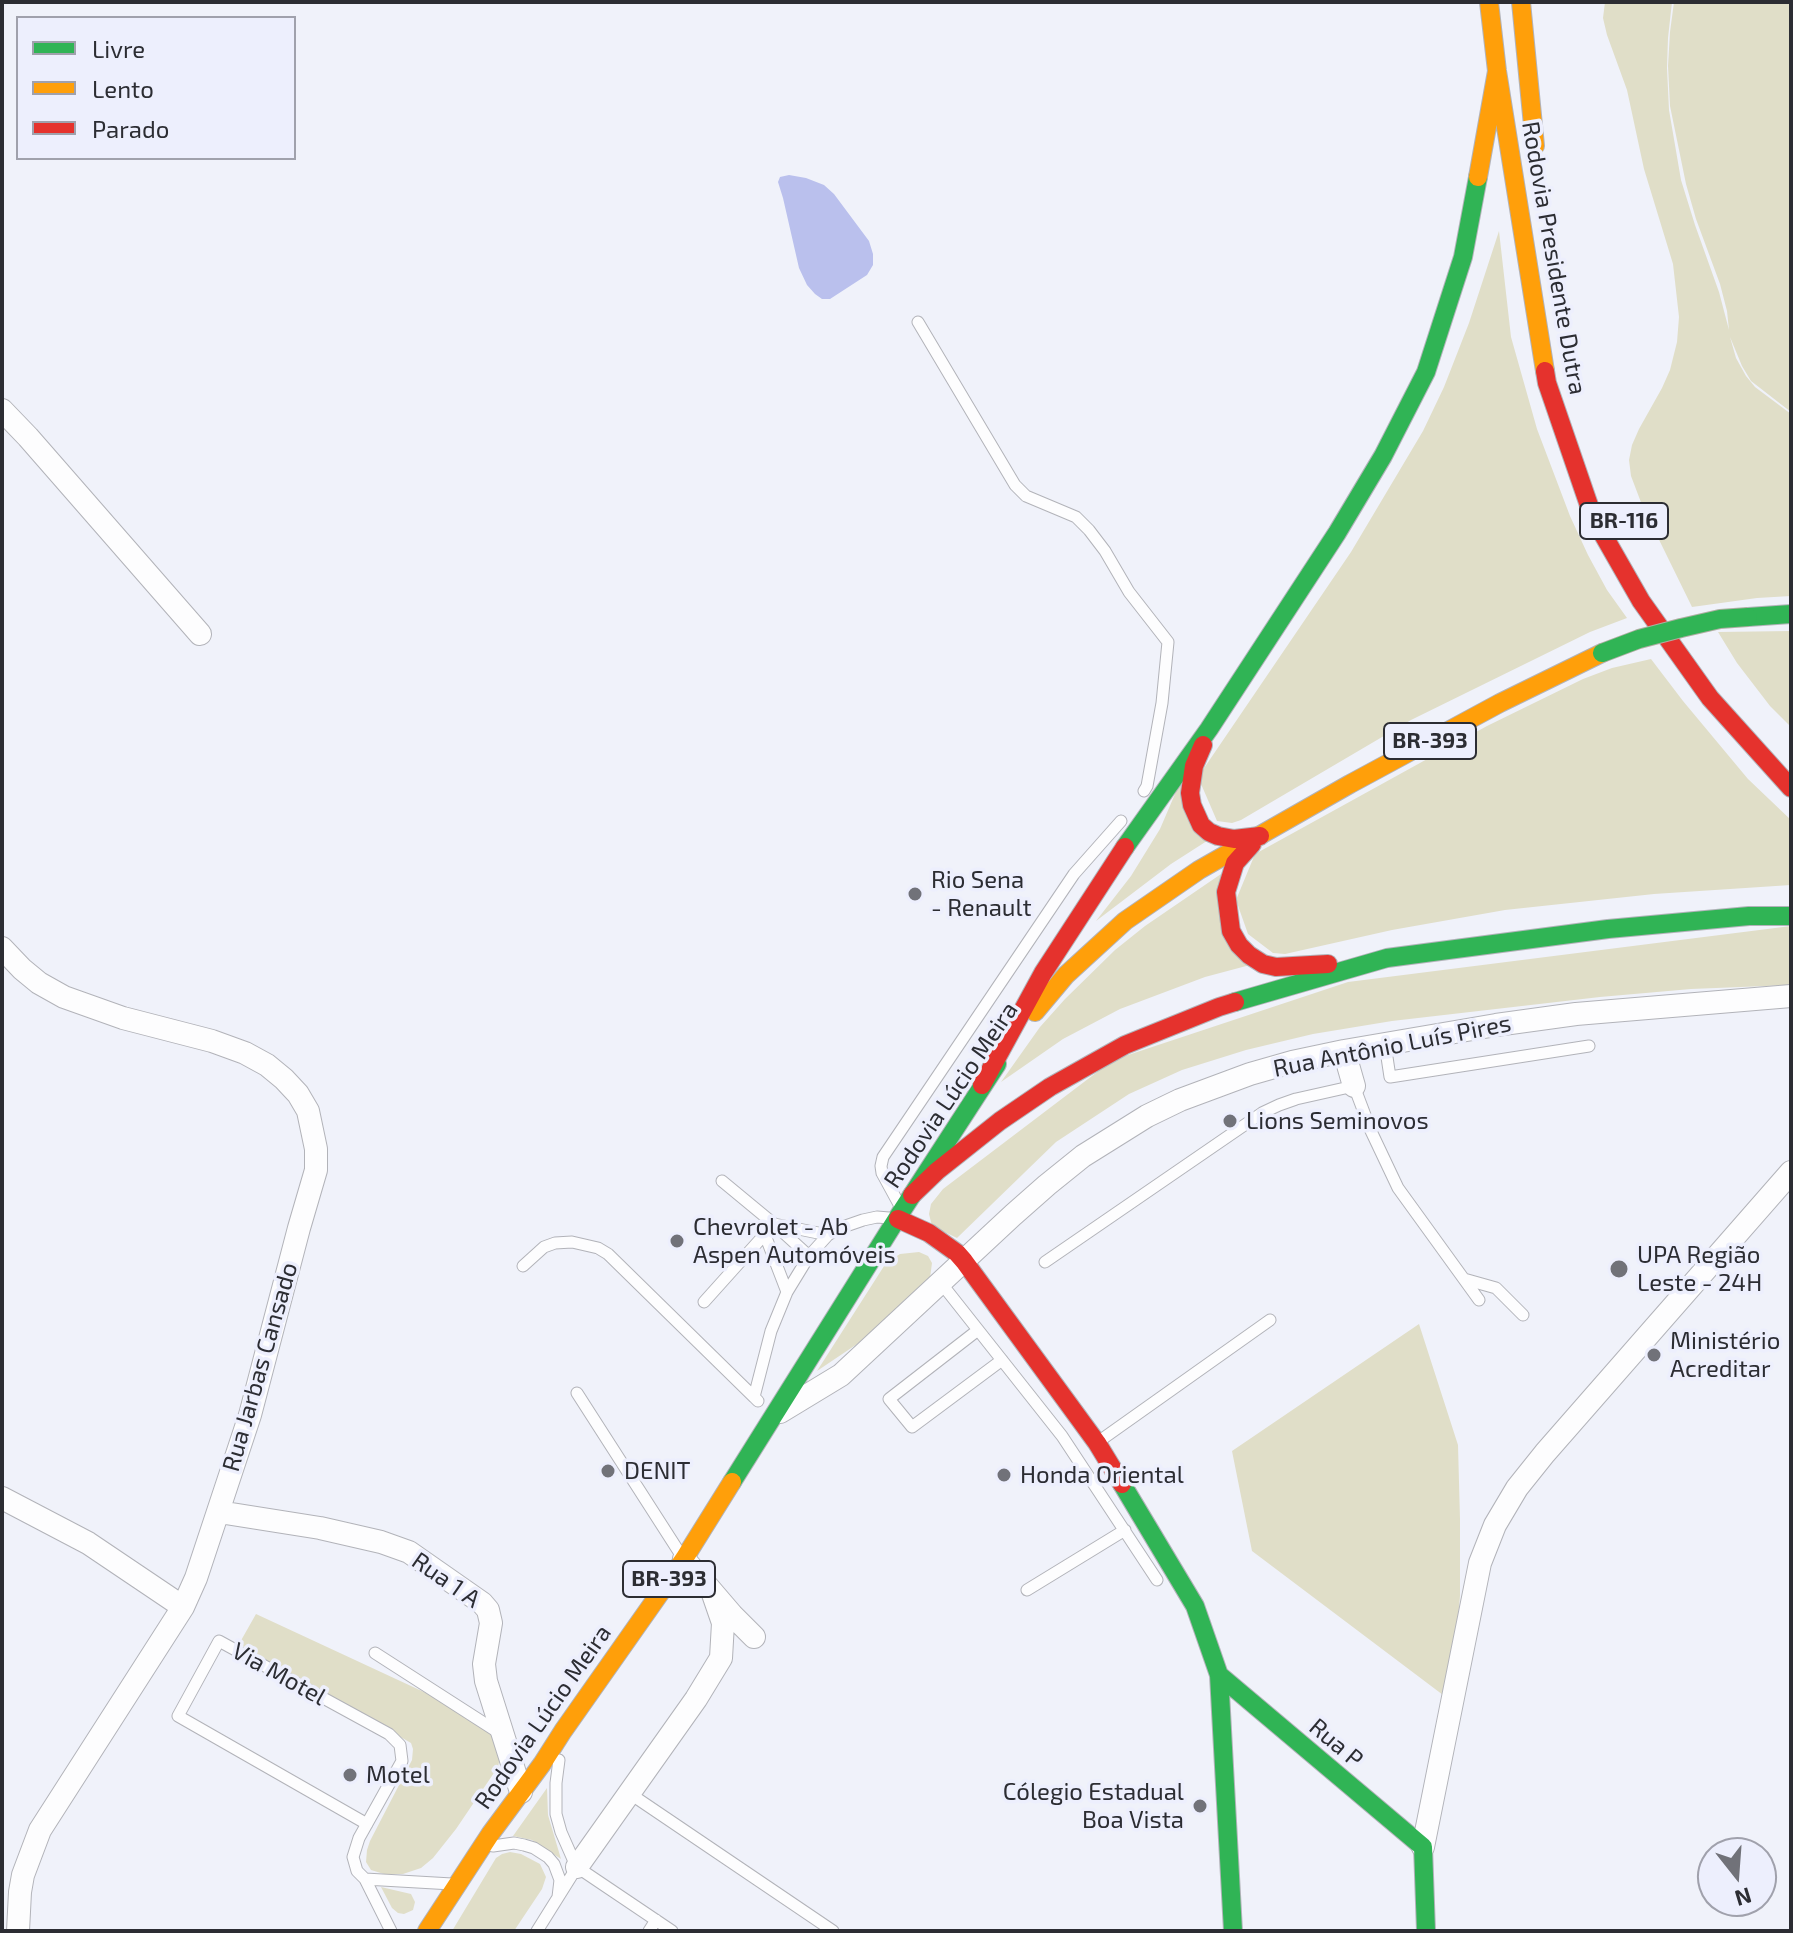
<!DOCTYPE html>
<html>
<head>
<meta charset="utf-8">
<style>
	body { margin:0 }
	#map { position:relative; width:1793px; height:1933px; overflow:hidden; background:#f0f2fa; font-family:"Exo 2",sans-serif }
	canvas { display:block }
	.frame { position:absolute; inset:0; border:4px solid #2c2d33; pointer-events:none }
	.legend { position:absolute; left:16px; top:16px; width:280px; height:144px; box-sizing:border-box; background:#edeffd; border:2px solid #a0a1ac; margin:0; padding:10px 14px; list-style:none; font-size:24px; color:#2c2d33 }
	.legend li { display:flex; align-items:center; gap:16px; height:40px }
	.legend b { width:40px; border:2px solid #a0a1ac }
	.north { position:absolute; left:1697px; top:1837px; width:80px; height:80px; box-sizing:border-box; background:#edeffd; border:2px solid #a0a1ac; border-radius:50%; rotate:163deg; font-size:22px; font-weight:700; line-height:32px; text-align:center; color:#2c2d33 }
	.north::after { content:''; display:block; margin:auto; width:28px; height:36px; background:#717279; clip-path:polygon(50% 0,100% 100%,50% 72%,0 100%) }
</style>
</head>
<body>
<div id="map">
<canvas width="1793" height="1933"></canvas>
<div class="frame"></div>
<ul class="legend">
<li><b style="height:10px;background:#30b455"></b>Livre</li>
<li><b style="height:10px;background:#ff9f0a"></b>Lento</li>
<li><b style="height:10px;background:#e5322d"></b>Parado</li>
</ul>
<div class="north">N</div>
</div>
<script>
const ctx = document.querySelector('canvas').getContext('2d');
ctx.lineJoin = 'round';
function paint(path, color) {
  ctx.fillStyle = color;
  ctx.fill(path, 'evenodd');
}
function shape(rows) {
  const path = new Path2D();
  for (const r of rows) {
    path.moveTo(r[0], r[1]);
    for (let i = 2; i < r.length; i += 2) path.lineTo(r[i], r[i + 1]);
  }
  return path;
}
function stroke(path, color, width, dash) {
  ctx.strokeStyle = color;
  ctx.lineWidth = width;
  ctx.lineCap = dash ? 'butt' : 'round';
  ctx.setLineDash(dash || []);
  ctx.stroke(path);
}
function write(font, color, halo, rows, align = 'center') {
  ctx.font = font + ' "Exo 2",sans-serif';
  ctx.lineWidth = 7;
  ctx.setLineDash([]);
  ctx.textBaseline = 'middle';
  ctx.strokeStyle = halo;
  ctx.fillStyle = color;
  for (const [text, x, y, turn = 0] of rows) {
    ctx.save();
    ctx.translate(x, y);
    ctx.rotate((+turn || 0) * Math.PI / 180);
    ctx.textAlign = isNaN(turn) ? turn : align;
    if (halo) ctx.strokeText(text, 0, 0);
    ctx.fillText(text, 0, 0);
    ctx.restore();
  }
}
const green = shape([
	[1605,2,1672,2,1668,38,1667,68,1669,110,1681,180,1695,225,1719,292,1729,330,1727,311,1720,284,1696,219,1686,184,1670,106,1668,66,1670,32,1674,2,1791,2,1791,412,1751,381,1742,366,1730,337,1736,358,1746,376,1755,387,1791,414,1791,596,1757,598,1692,607,1642,505,1631,476,1629,460,1632,445,1639,429,1662,388,1670,370,1677,342,1679,317,1673,264,1644,169,1627,90,1607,35,1603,18],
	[1499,231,1511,337,1537,429,1570,516,1588,555,1607,590,1627,618,1590,632,1411,720,1241,820,1232,823,1217,821,1198,777,1351,552,1423,431,1444,387,1469,323],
	[1791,631,1791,727,1770,706,1737,663,1718,632],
	[1651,659,1683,701,1748,779,1791,820,1791,885,1654,894,1505,910,1392,930,1285,954,1273,953,1248,934,1236,900,1255,854,1487,726,1583,679,1612,668],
	[1184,773,1210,839,1171,864,1096,921,1131,876,1160,829],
	[1221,874,1250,965,1205,977,1120,1009,1063,1039,1001,1082,1040,1027,1065,999,1115,950,1145,926],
	[1791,926,1791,985,1691,989,1600,997,1392,1021,1313,1034,1246,1050,1182,1070,1129,1094,1056,1142,957,1238,932,1226,929,1214,931,1204,943,1189,1113,1060,1348,982],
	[919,1252,928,1256,932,1263,930,1278,872,1334,817,1371,886,1263,900,1254],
	[1419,1324,1458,1445,1460,1519,1460,1596,1451,1701,1252,1551,1232,1451],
	[256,1614,439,1699,486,1730,494,1738,500,1757,498,1767,456,1829,433,1858,421,1868,403,1874,384,1874,371,1870,366,1862,367,1850,370,1841,412,1760,413,1749,411,1743,239,1644],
	[547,1788,548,1815,561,1859,532,1840,513,1836],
	[510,1852,521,1854,540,1864,546,1877,542,1889,514,1931,452,1931,496,1858,502,1854],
	[381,1887,411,1894,415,1902,413,1910,404,1914,398,1913,392,1908]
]);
const water = shape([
	[789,175,806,178,824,185,834,194,869,241,873,254,873,265,867,275,830,299,822,299,815,294,807,285,799,268,783,198,778,182,780,177]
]);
const lane = shape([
	[918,322,1015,485,1026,496,1076,517,1089,530,1105,551,1129,592,1168,642,1162,703,1147,786,1144,791],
	[1385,1044,1390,1077,1589,1046],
	[722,1181,774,1224,809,1256],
	[900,1206,882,1173,881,1166,883,1157,1074,874,1121,821],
	[765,1235,787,1292],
	[1045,1262,1262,1113,1279,1105,1296,1099,1354,1086,1371,1131,1398,1188,1479,1300],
	[523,1266,544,1247,555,1243,572,1242,598,1248,608,1254,754,1397],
	[1464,1279,1496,1288,1523,1315],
	[941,1283,1062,1436,1157,1580],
	[704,1302,774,1224,828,1235],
	[978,1330,889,1399,912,1427,1002,1360],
	[577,1393,681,1555],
	[758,1401,754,1397,771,1331,787,1292,809,1256,828,1235,837,1229,863,1220,877,1217,889,1218],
	[1098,1442,1270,1320],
	[1027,1590,1125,1530],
	[375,1653,501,1734],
	[559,1760,556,1783,556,1814,561,1832,576,1866],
	[629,1793,833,1931],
	[367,1824,178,1716,219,1641,389,1734,400,1745,402,1761,359,1838,353,1857,357,1871,365,1879,391,1931],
	[493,1846,514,1843,524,1845,534,1848,548,1857,554,1864,560,1880,558,1897],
	[577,1867,672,1931],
	[365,1879,452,1884],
	[537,1931,577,1867],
	[649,1931,656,1920]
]);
const street = shape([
	[2,410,28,437,200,634],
	[2,948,22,969,39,983,64,997,123,1018,212,1041,245,1053,267,1065,284,1079,298,1094,308,1111,316,1149,316,1170,299,1228,250,1415,196,1578,183,1607,40,1830,23,1875,20,1892,18,1931],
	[1344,1051,1354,1086],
	[780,1412,841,1375,1013,1215,1047,1185,1083,1156,1147,1116,1180,1100,1250,1074,1292,1062,1344,1051,1496,1025,1576,1014,1791,996],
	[2,1498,88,1543,183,1607],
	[219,1512,320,1528,381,1542,409,1552,482,1603,488,1610,491,1623,484,1664,486,1681,521,1792],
	[684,1559,732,1615,754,1637],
	[1423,1847,1480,1563,1495,1525,1517,1488,1545,1453,1791,1172],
	[577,1867,696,1699,721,1658,723,1623,713,1594]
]);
const fast = shape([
	[1748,617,1791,614],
	[1125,847,1209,729,1337,533,1383,456,1426,372,1463,257,1478,177],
	[1235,1002,1387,958,1608,929,1749,916,1791,916],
	[732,1482,903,1209,997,1064],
	[1122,1484,1195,1606,1219,1675,1233,1931],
	[1219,1675,1423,1847,1426,1931]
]);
const slow = shape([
	[1489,2,1497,71,1545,371],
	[1521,2,1535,146],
	[1478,177,1497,71],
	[1035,1012,1066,975,1125,921,1199,870,1350,784,1500,703,1602,653],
	[427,1931,491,1833,542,1764,563,1731,684,1559,732,1482]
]);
const jam = shape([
	[1545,371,1547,383,1593,517,1641,601,1710,698,1791,788],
	[1203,745,1194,766,1190,793,1192,805,1201,825,1209,832,1218,836,1234,839,1260,836],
	[1252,844,1235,863,1226,892,1231,931,1239,945,1249,955,1263,964,1276,967,1328,964],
	[982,1085,1043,973,1125,847],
	[912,1195,937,1171,1000,1121,1050,1087,1125,1045,1219,1007,1235,1002],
	[898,1219,929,1233,957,1253,964,1261,1097,1443,1122,1484]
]);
const fastBridge = shape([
	[1602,653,1639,639,1681,628,1720,619,1748,617]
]);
const markers = [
	[915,894,8,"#717279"],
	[1230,1121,8,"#717279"],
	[677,1241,8,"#717279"],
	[1619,1269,10,"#717279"],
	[1654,1355,8,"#717279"],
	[608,1471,8,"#717279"],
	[1004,1475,8,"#717279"],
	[350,1775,8,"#717279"],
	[1200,1806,8,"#717279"]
];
const shields = [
	[1624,521,88],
	[1430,741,92],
	[669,1579,92]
];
const shieldNames = [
	["BR-116",1624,521],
	["BR-393",1430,741],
	["BR-393",669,1579]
];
const streetNames = [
	["Rodovia Presidente Dutra",1554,258,80],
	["Rua Antônio Luís Pires",1392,1046,-11],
	["Rodovia Lúcio Meira",951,1095,-56],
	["Rua Jarbas Cansado",260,1367,-74],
	["Rua 1 A",446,1580,35],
	["Via Motel",279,1674,29],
	["Rodovia Lúcio Meira",543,1717,-55],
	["Rua P",1336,1743,40]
];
const poiNames = [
	["Rio Sena",931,880],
	["- Renault",931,908],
	["Lions Seminovos",1246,1121],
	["Chevrolet - Ab",693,1227],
	["Aspen Automóveis",693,1255],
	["UPA Região",1637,1255],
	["Leste - 24H",1637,1283],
	["Ministério",1670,1341],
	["Acreditar",1670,1369],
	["DENIT",624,1471],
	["Honda Oriental",1020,1475],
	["Motel",366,1775],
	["Cólegio Estadual",1184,1792,"right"],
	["Boa Vista",1184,1820,"right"]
];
paint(green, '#e0dec8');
paint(water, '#bac0ed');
stroke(lane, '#b2b3b9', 13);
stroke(street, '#b2b3b9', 24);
stroke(fast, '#b2b3b9', 20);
stroke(slow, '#b2b3b9', 20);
stroke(jam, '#b2b3b9', 20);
stroke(lane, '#fdfdfe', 11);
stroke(street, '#fdfdfe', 22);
stroke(fast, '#30b455', 18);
stroke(slow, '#ff9f0a', 18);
stroke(jam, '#e5322d', 18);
stroke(fastBridge, '#afaea2', 20, []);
stroke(fastBridge, '#30b455', 18);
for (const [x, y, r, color] of markers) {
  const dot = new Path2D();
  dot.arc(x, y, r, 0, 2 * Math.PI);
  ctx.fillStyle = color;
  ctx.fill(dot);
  stroke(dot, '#edeffd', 3);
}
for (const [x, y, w] of shields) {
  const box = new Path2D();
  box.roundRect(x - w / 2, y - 18, w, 36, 6);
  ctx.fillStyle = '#edeffd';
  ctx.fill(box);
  stroke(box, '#2c2d33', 2);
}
write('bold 22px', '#2c2d33', null, shieldNames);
write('24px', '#2c2d33', '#edeffd', streetNames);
write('24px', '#2c2d33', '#edeffd', poiNames, 'left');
</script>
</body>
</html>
